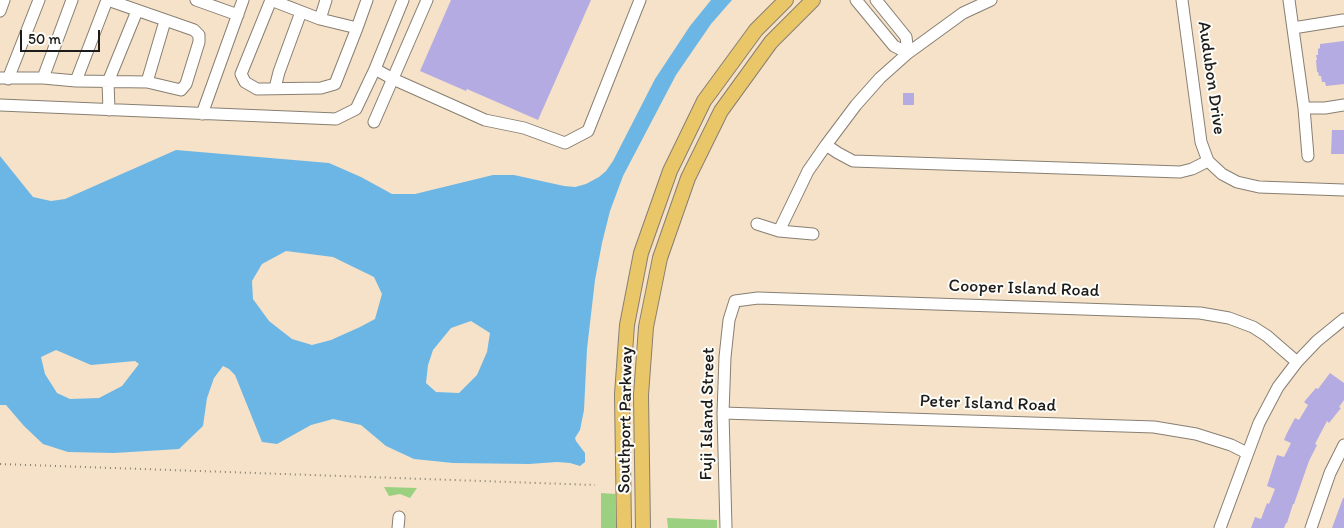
<!DOCTYPE html>
<html>
<head>
<meta charset="utf-8">
<style>
	body { margin:0 }
	#map { position:relative; width:1344px; height:528px; overflow:hidden; background:#f5e2c8; font-family:Itim,sans-serif }
	canvas { display:block }
	.scale { position:absolute; left:20px; top:30px; width:80px; height:22px; box-sizing:border-box; border:2px solid #1c1c1c; border-top:0; padding-left:6px; font-size:15px; line-height:18px; white-space:nowrap; color:#1c1c1c; -webkit-text-stroke:4px #fdfcf7; paint-order:stroke }
</style>
</head>
<body>
<div id="map">
<canvas width="1344" height="528"></canvas>
<div class="scale">50 m</div>
</div>
<script>
const ctx = document.querySelector('canvas').getContext('2d');
ctx.lineJoin = 'round';
function paint(path, color) {
  ctx.fillStyle = color;
  ctx.fill(path, 'evenodd');
}
function shape(rows) {
  const path = new Path2D();
  for (const r of rows) {
    path.moveTo(r[0], r[1]);
    for (let i = 2; i < r.length; i += 2) path.lineTo(r[i], r[i + 1]);
  }
  return path;
}
function stroke(path, color, width, dash) {
  ctx.strokeStyle = color;
  ctx.lineWidth = width;
  ctx.lineCap = dash ? 'butt' : 'round';
  ctx.setLineDash(dash || []);
  ctx.stroke(path);
}
function write(font, color, halo, rows, align = 'center') {
  ctx.font = font + ' Itim,sans-serif';
  ctx.lineWidth = 4;
  ctx.setLineDash([]);
  ctx.textBaseline = 'middle';
  ctx.strokeStyle = halo;
  ctx.fillStyle = color;
  for (const [text, x, y, turn = 0] of rows) {
    ctx.save();
    ctx.translate(x, y);
    ctx.rotate((+turn || 0) * Math.PI / 180);
    ctx.textAlign = isNaN(turn) ? turn : align;
    if (halo) ctx.strokeText(text, 0, 0);
    ctx.fillText(text, 0, 0);
    ctx.restore();
  }
}
const green = shape([
	[384,487,417,488,410,498,400,494,389,496],
	[601,493,615,494,616,528,601,528],
	[667,518,717,520,717,528,668,528]
]);
const water = shape([
	[711,0,732,0,711,24,676,75,623,176,610,211,602,243,595,280,587,349,584,410,580,430,575,438,576,441,585,453,585,462,580,466,570,463,557,462,529,464,453,463,414,459,386,446,361,425,333,419,311,425,277,444,262,442,235,375,229,369,223,366,214,378,207,398,203,426,179,449,114,453,68,452,43,444,24,426,6,405,0,405,0,156,33,197,51,201,65,199,176,150,329,163,361,177,392,194,415,194,493,175,514,175,564,186,575,187,586,184,599,177,606,171,613,161,655,79,690,26],
	[286,251,333,257,374,277,382,294,375,319,360,327,331,340,312,345,292,339,269,321,253,299,252,281,262,264],
	[471,321,490,333,487,352,477,375,459,393,436,392,426,383,428,365,433,350,451,328],
	[56,350,91,365,135,361,139,364,122,386,99,398,70,399,57,393,45,374,41,357]
]);
const building = shape([
	[451,0,591,0,538,120,467,89,466,91,420,71],
	[1344,41,1344,84,1326,86,1325,82,1322,82,1321,76,1319,76,1318,72,1317,72,1316,60,1317,60,1316,55,1318,55,1318,49,1320,48,1320,44],
	[903,93,914,93,914,105,903,105],
	[1332,130,1344,130,1344,154,1331,154],
	[1330,373,1344,383,1344,400,1339,407,1341,408,1329,423,1327,421,1315,444,1317,445,1309,461,1294,504,1293,504,1287,523,1286,523,1284,528,1251,528,1255,517,1261,519,1267,503,1269,504,1275,489,1267,486,1277,455,1284,457,1291,443,1284,440,1287,433,1295,418,1299,420,1308,405,1304,402,1316,388,1318,389],
	[1343,498,1344,498,1344,528,1332,528]
]);
const path = shape([
	[0,464,595,485]
]);
const minor = shape([
	[196,0,238,15],
	[271,0,241,74,245,82,257,89,321,88,335,84,357,28,320,19,271,0],
	[403,0,375,69,393,79,485,120,524,128,565,143,588,131,640,0],
	[856,0,894,46,908,53],
	[876,0,906,37,908,53],
	[1182,0,1201,142,1208,161],
	[1289,0,1304,108,1308,156],
	[0,11,4,0],
	[320,19,326,0],
	[357,28,367,0],
	[1293,28,1343,20],
	[0,78,43,78,76,81,147,82,181,90,186,84,199,42,199,35,194,30,108,0],
	[43,78,72,0],
	[8,79,39,0],
	[76,81,107,0],
	[147,82,165,21],
	[275,88,279,72,301,12],
	[0,105,336,119,356,109,375,69],
	[1304,108,1325,108,1344,105],
	[109,110,108,82,137,11],
	[202,114,243,0],
	[374,122,427,0],
	[826,145,856,105,880,78,908,53,963,13,991,0],
	[757,224,779,231,813,234],
	[779,231,808,171,826,145,838,153,853,161,1180,172,1192,169,1208,161,1222,174,1237,182,1259,187,1344,190],
	[723,413,1154,427,1196,434,1231,445,1247,453],
	[398,528,399,517],
	[726,528,723,413,725,357,729,320,735,301,758,298,1200,313,1229,318,1253,327,1267,336,1297,362],
	[1220,528,1259,423,1278,387,1297,362,1317,341,1344,319],
	[1311,528,1330,473,1344,445]
]);
const major = shape([
	[624,528,622,394,627,325,641,253,670,171,704,101,756,30,786,0],
	[643,528,641,395,646,327,660,258,688,178,721,111,771,42,813,0]
]);
const streetNames = [
	["Audubon Drive",1211,78,82],
	["Cooper Island Road",1024,289,2],
	["Peter Island Road",988,404,2],
	["Fuji Island Street",708,414,-89],
	["Southport Parkway",626,420,-89]
];
paint(green, '#9bd081');
paint(water, '#6cb6e5');
paint(building, '#b4abe3');
stroke(minor, '#887f72', 13);
stroke(major, '#887f72', 16);
stroke(path, '#887f72', 2, [1, 4]);
stroke(minor, '#fff', 11);
stroke(major, '#e9c769', 14);
write('18px', '#1c1c1c', '#fdfcf7', streetNames);
</script>
</body>
</html>
